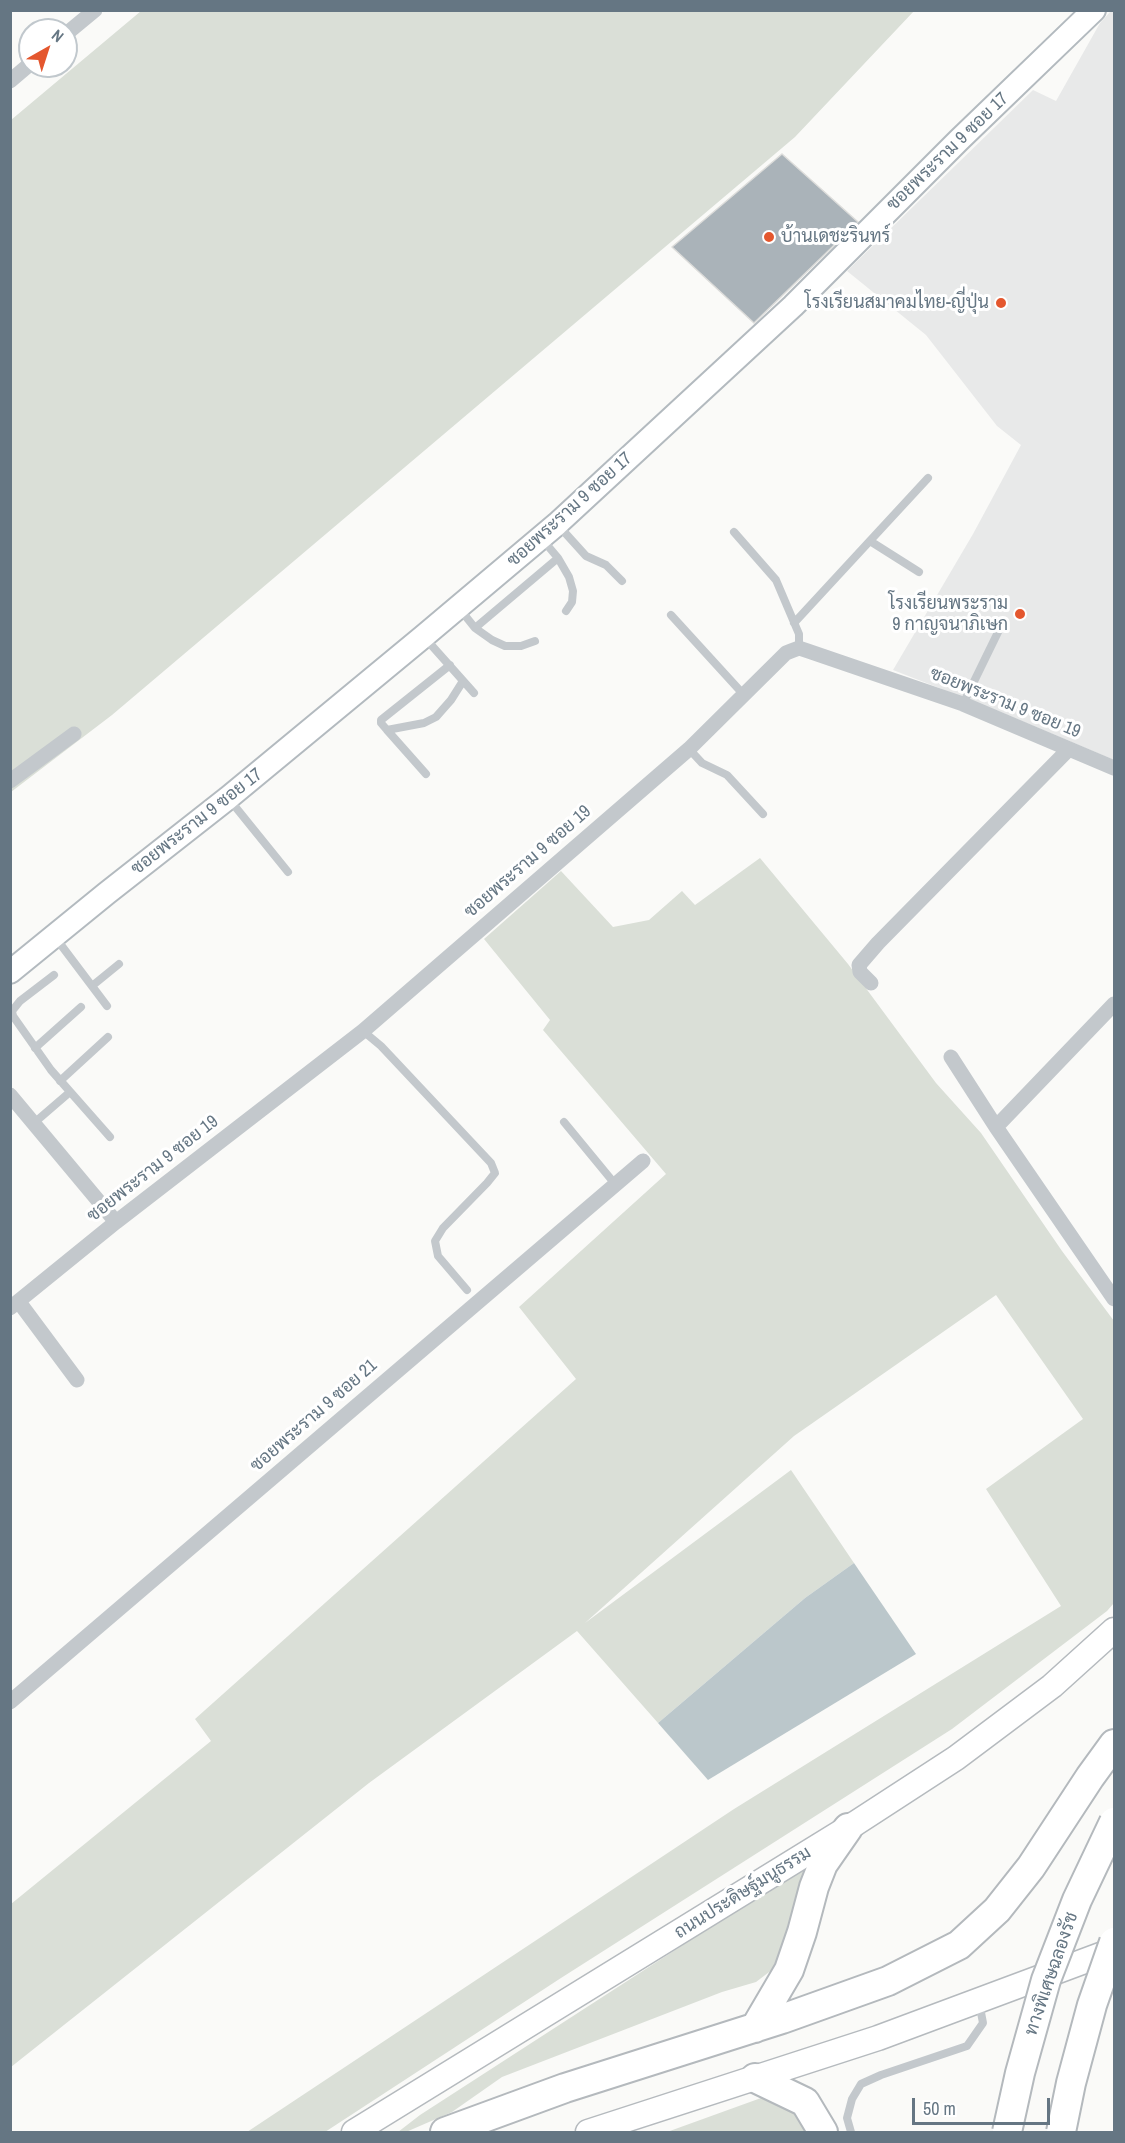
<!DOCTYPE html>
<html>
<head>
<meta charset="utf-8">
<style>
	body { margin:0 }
	#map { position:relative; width:1125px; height:2143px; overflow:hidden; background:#fafaf8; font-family:"Archivo Narrow",sans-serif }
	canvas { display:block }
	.frame { position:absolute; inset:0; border:12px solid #657683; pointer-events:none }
	.north { position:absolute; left:18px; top:18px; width:60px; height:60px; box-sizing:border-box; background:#fff; border:2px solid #c1c8cd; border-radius:50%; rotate:39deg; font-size:16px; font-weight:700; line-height:24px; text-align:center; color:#657683 }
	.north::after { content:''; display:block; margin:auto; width:21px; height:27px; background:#e4572e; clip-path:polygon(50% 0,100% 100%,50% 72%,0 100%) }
	.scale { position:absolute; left:912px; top:2098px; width:138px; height:27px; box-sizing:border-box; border:3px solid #657683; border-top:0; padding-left:8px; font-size:18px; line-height:21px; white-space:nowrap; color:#657683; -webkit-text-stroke:4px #fff; paint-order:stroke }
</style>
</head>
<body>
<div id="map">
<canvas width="1125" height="2143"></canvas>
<div class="frame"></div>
<div class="north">N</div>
<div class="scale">50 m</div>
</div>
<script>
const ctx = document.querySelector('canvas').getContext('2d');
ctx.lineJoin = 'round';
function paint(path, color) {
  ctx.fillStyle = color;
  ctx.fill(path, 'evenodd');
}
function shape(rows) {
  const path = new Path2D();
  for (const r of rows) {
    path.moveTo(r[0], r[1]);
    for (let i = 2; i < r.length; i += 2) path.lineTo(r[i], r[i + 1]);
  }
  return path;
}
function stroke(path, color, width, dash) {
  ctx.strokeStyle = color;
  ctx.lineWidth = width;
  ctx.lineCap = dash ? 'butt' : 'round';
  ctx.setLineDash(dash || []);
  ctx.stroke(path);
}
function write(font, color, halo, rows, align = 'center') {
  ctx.font = font + ' "Archivo Narrow",Sarabun,sans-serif';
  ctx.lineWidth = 6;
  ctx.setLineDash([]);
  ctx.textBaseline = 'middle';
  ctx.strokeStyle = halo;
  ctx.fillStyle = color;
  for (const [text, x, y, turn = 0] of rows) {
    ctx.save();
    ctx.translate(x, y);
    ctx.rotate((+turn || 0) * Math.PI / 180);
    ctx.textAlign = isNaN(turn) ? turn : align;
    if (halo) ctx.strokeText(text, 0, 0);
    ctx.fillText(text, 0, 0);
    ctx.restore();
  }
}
const built = shape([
	[1110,12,1114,12,1114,760,998,711,893,670,973,534,1021,445,997,426,926,335,847,271,1033,90,1056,101,1100,23]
]);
const green = shape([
	[141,11,914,11,795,137,112,715,11,792,11,120],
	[760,858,848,964,936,1083,981,1133,1062,1251,1114,1321,1114,1603,1107,1611,952,1729,561,1978,325,2132,247,2132,734,1809,1061,1606,986,1489,1083,1419,996,1295,794,1436,585,1623,791,1470,854,1563,805,1598,658,1723,577,1631,369,1783,11,2067,11,1904,211,1741,195,1719,576,1379,519,1307,666,1174,543,1030,550,1020,484,939,561,871,613,927,649,920,682,891,695,905],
	[805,1866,793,1939,781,1963,756,1982,722,1992,502,2077,452,2112,406,2132,398,2132,420,2115],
	[761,2098,785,2105,805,2119,811,2132,667,2132]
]);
const water = shape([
	[854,1563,916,1654,708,1780,658,1723,805,1598]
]);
const building = shape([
	[782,154,858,222,754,323,672,247,782,154]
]);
const lane = shape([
	[558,525,586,556,606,565,622,581],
	[734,532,776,580,799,634,799,648],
	[870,541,919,572],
	[558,558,569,577,573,591,572,602,566,611],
	[459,608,475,628,558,558,542,539],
	[671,615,744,695],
	[794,623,928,478],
	[475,628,492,640,505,646,521,646,535,641],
	[425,638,474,693],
	[450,665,381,720,381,723,387,730,424,723,436,717,451,700,463,681],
	[963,704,1002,624],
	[387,730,426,774],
	[689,749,702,763,727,775,763,814],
	[229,799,288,872],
	[55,937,107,1006],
	[54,975,20,1001,12,1011,13,1016,51,1070,110,1137],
	[92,986,119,964],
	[363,1031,381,1046,491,1163,495,1173,487,1183,443,1228,435,1241,438,1256,467,1290],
	[35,1048,81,1007],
	[60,1081,108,1037],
	[564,1122,615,1184],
	[34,1123,70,1092],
	[851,2132,847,2118,852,2099,861,2084,881,2075,967,2046,983,2023,979,2002]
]);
const street = shape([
	[66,34,95,10],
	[10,81,30,64],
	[10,781,74,734],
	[871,983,860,972,859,965,878,943,1069,749],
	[1114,1004,996,1127,1114,1299],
	[951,1057,996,1127],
	[10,1095,116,1222],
	[19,1302,77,1380],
	[10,1308,116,1222,363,1031,689,749,786,653,791,651,799,648,808,651,963,704,1114,768],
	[10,1702,643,1161]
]);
const secondary = shape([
	[10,972,107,893,228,798,424,636,557,524,793,306,959,140,1094,10]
]);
const primary = shape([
	[354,2132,856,1823,956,1758,1052,1686,1114,1630],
	[588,2132,878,2038,1114,1950]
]);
const highway = shape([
	[755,2028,789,1970,802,1932,814,1887,823,1864,848,1828],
	[755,2078,805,2102,823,2132],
	[445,2132,565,2088,782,2019,888,1981,959,1945,997,1910,1031,1867,1090,1777,1114,1744]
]);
const highwayBridge = shape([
	[1007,2132,1020,2073,1046,1980,1077,1900,1114,1822],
	[1061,2132,1071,2083,1092,2005,1114,1942]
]);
const markers = [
	[769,237,6,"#e4572e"],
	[1001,303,6,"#e4572e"],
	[1020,614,6,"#e4572e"]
];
const streetNames = [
	["ซอยพระราม 9 ซอย 17",948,152,-44],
	["ซอยพระราม 9 ซอย 17",570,510,-42],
	["ซอยพระราม 9 ซอย 19",1005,703,22],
	["ซอยพระราม 9 ซอย 17",197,822,-38],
	["ซอยพระราม 9 ซอย 19",528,862,-41],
	["ซอยพระราม 9 ซอย 19",153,1169,-38],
	["ซอยพระราม 9 ซอย 21",314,1416,-41],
	["ถนนประดิษฐ์มนูธรรม",743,1893,-32],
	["ทางพิเศษฉลองรัช",1052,1974,-71]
];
const poiNames = [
	["บ้านเดชะรินทร์",781,237,"left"],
	["โรงเรียนสมาคมไทย-ญี่ปุ่น",989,303],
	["โรงเรียนพระราม",1008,604],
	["9 กาญจนาภิเษก",1008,625]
];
paint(built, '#e8e9e9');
paint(green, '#dadfd7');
paint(water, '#bbc7cb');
paint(building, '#aab3b9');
stroke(building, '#dcdcda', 1.5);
stroke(secondary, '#b3babf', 26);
stroke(primary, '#b5babe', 27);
stroke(highway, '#b4b9bd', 32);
stroke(lane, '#c3c8cc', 8);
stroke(street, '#c3c8cc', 15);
stroke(secondary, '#fff', 22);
stroke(primary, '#fff', 24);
stroke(highway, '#fff', 28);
stroke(highwayBridge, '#b4b9bd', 32, []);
stroke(highwayBridge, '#fff', 28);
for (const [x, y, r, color] of markers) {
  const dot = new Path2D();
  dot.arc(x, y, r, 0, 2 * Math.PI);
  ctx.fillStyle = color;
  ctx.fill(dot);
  stroke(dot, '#fff', 2);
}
write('18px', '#657683', '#fff', streetNames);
write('18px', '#657683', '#fff', poiNames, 'right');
</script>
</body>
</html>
